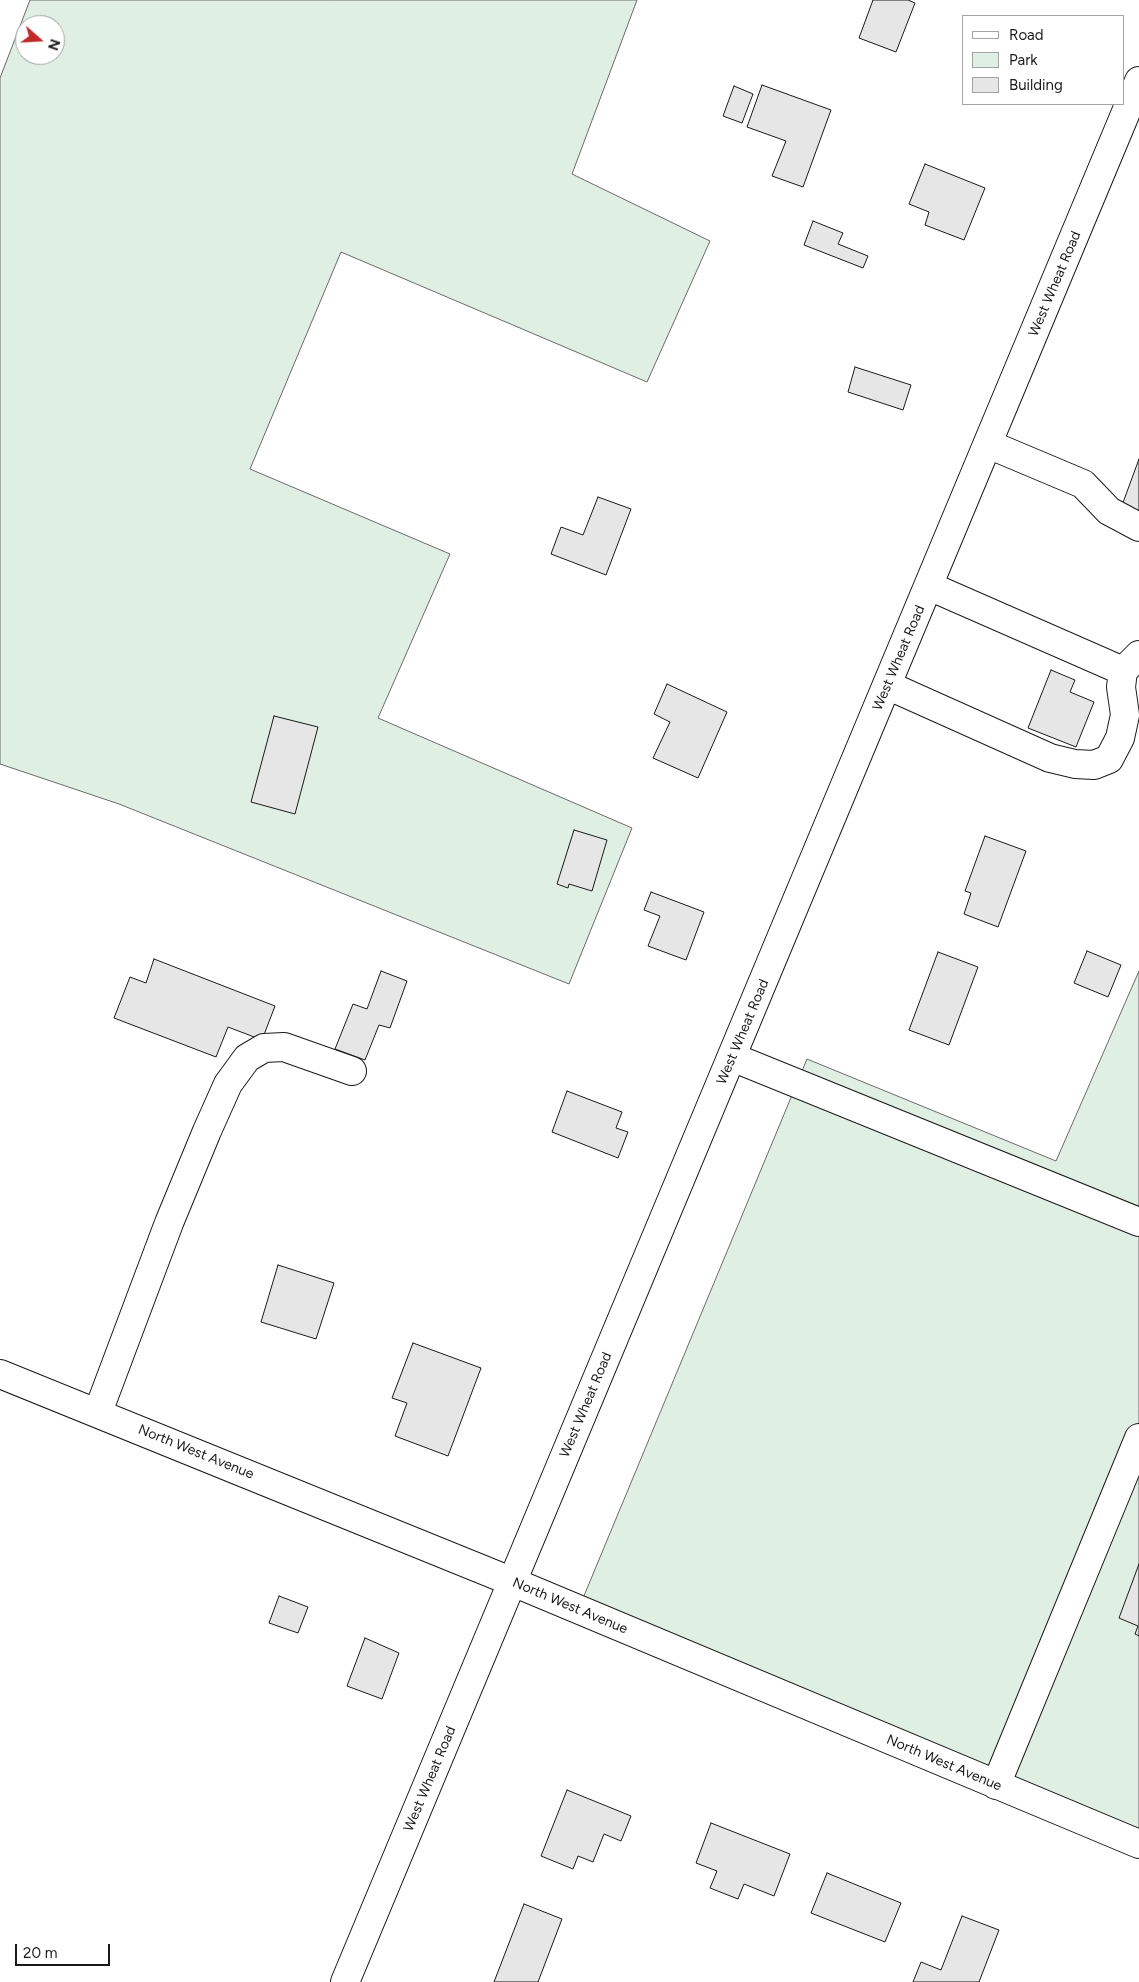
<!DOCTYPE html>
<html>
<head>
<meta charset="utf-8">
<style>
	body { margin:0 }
	#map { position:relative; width:1139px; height:1982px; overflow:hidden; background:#fff; font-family:Figtree,sans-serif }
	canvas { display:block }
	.legend { position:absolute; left:962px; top:15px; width:162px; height:90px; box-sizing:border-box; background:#fff; border:1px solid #a3a3a3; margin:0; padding:6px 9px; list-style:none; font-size:15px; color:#1a1a1a }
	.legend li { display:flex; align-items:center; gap:10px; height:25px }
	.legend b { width:25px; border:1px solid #a3a3a3 }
	.north { position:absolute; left:15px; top:15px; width:50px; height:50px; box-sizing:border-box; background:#fff; border:1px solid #a3a3a3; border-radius:50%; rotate:109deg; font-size:14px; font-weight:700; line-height:20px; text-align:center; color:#1a1a1a }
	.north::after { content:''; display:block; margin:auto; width:18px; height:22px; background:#c62828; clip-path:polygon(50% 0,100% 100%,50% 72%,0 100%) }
	.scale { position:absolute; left:15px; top:1944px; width:95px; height:22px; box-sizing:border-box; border:2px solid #1a1a1a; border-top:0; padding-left:6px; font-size:15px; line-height:18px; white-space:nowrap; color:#1a1a1a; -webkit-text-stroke:4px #fff; paint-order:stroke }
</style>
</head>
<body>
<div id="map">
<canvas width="1139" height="1982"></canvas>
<ul class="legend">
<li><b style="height:6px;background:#fff"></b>Road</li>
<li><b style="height:14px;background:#e0efe3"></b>Park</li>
<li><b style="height:14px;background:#e6e6e6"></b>Building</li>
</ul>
<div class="north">N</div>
<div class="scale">20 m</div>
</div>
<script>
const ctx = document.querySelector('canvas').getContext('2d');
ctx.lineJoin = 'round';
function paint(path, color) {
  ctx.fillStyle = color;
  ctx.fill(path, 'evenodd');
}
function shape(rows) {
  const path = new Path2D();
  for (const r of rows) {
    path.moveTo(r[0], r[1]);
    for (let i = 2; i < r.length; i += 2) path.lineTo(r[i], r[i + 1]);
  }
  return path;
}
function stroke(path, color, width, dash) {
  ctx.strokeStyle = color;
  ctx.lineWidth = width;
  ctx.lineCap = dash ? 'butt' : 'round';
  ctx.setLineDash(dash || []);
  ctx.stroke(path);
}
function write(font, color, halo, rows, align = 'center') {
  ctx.font = font + ' Figtree,sans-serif';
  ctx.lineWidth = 4;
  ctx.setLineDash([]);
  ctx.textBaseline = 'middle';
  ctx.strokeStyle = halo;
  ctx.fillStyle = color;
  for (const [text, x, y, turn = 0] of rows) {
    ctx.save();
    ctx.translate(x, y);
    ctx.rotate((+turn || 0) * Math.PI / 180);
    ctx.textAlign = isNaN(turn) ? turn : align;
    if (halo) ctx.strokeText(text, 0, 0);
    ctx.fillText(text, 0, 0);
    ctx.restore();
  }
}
const green = shape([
	[30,0,637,0,572,174,710,241,647,382,341,252,250,469,450,554,378,718,632,828,569,984,119,804,0,764,0,78,30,0],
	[25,25,55,25,55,55,25,55,25,25],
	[1139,971,1139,1847,576,1615,807,1059,1056,1161,1139,971]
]);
const building = shape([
	[873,0,908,0,915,3,896,52,859,38,873,0],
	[762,85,831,110,803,187,772,176,786,141,747,127,762,85],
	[734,86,753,94,742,123,723,116,734,86],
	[925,164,985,188,964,240,925,225,929,212,909,204,925,164],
	[813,221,843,233,838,244,868,256,863,268,804,245,813,221],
	[855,367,911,385,903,410,848,392,855,367],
	[1139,459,1139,527,1117,519,1139,459],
	[598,497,631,509,606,575,551,554,561,527,583,535,598,497],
	[1051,670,1075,680,1070,692,1094,702,1076,747,1028,728,1051,670],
	[667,684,727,712,698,778,653,758,670,722,654,714,667,684],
	[274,716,318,727,295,814,251,802,274,716],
	[574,830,607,840,592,891,569,884,568,888,557,884,574,830],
	[985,836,1026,851,998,927,964,914,971,893,965,891,985,836],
	[651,892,704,912,686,960,648,946,660,916,644,910,651,892],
	[1087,951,1121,965,1108,997,1074,983,1087,951],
	[938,952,978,967,949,1045,909,1030,938,952],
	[154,959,275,1006,262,1040,228,1027,216,1057,114,1018,130,977,146,983,154,959],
	[381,971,407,981,390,1028,379,1025,365,1060,335,1049,353,1004,367,1009,381,971],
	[567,1091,622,1112,616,1128,628,1132,618,1158,552,1132,567,1091],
	[278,1265,334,1283,316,1339,261,1322,278,1265],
	[413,1343,481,1368,448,1456,395,1436,407,1403,392,1398,413,1343],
	[1139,1564,1139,1636,1135,1634,1138,1626,1119,1618,1139,1564],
	[279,1596,308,1607,298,1633,269,1623,279,1596],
	[365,1638,399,1653,382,1699,347,1686,365,1638],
	[567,1790,631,1816,621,1841,604,1834,593,1862,578,1856,573,1869,541,1856,567,1790],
	[711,1823,790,1854,774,1896,744,1884,738,1899,710,1888,717,1871,696,1863,711,1823],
	[827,1873,901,1903,885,1942,811,1913,827,1873],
	[524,1904,562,1919,538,1982,494,1982,524,1904],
	[962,1916,999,1930,979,1982,913,1982,921,1962,941,1970,962,1916]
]);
const minor = shape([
	[988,444,1083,484,1109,511,1139,527],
	[929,586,1123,671],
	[887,685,1050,758,1075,764,1094,765,1109,759,1120,738,1125,715,1121,687,1123,671,1139,655],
	[732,1057,1139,1222],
	[0,1374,513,1582,1139,1844],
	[98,1412,169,1223,207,1131,228,1084,247,1058,264,1048,284,1047,352,1071],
	[996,1785,1139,1438],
	[345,1982,1139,81]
]);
const streetNames = [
	["West Wheat Road",1055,284,-67],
	["West Wheat Road",899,658,-67],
	["West Wheat Road",743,1032,-67],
	["West Wheat Road",586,1405,-67],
	["North West Avenue",196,1452,22],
	["North West Avenue",570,1606,23],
	["North West Avenue",944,1763,23],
	["West Wheat Road",430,1779,-67]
];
paint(green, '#e0efe3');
stroke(green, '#6a6a6a', 1);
paint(building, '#e6e6e6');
stroke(building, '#1a1a1a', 1);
stroke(minor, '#1a1a1a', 30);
stroke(minor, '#fff', 28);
write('14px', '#1a1a1a', '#fff', streetNames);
</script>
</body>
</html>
